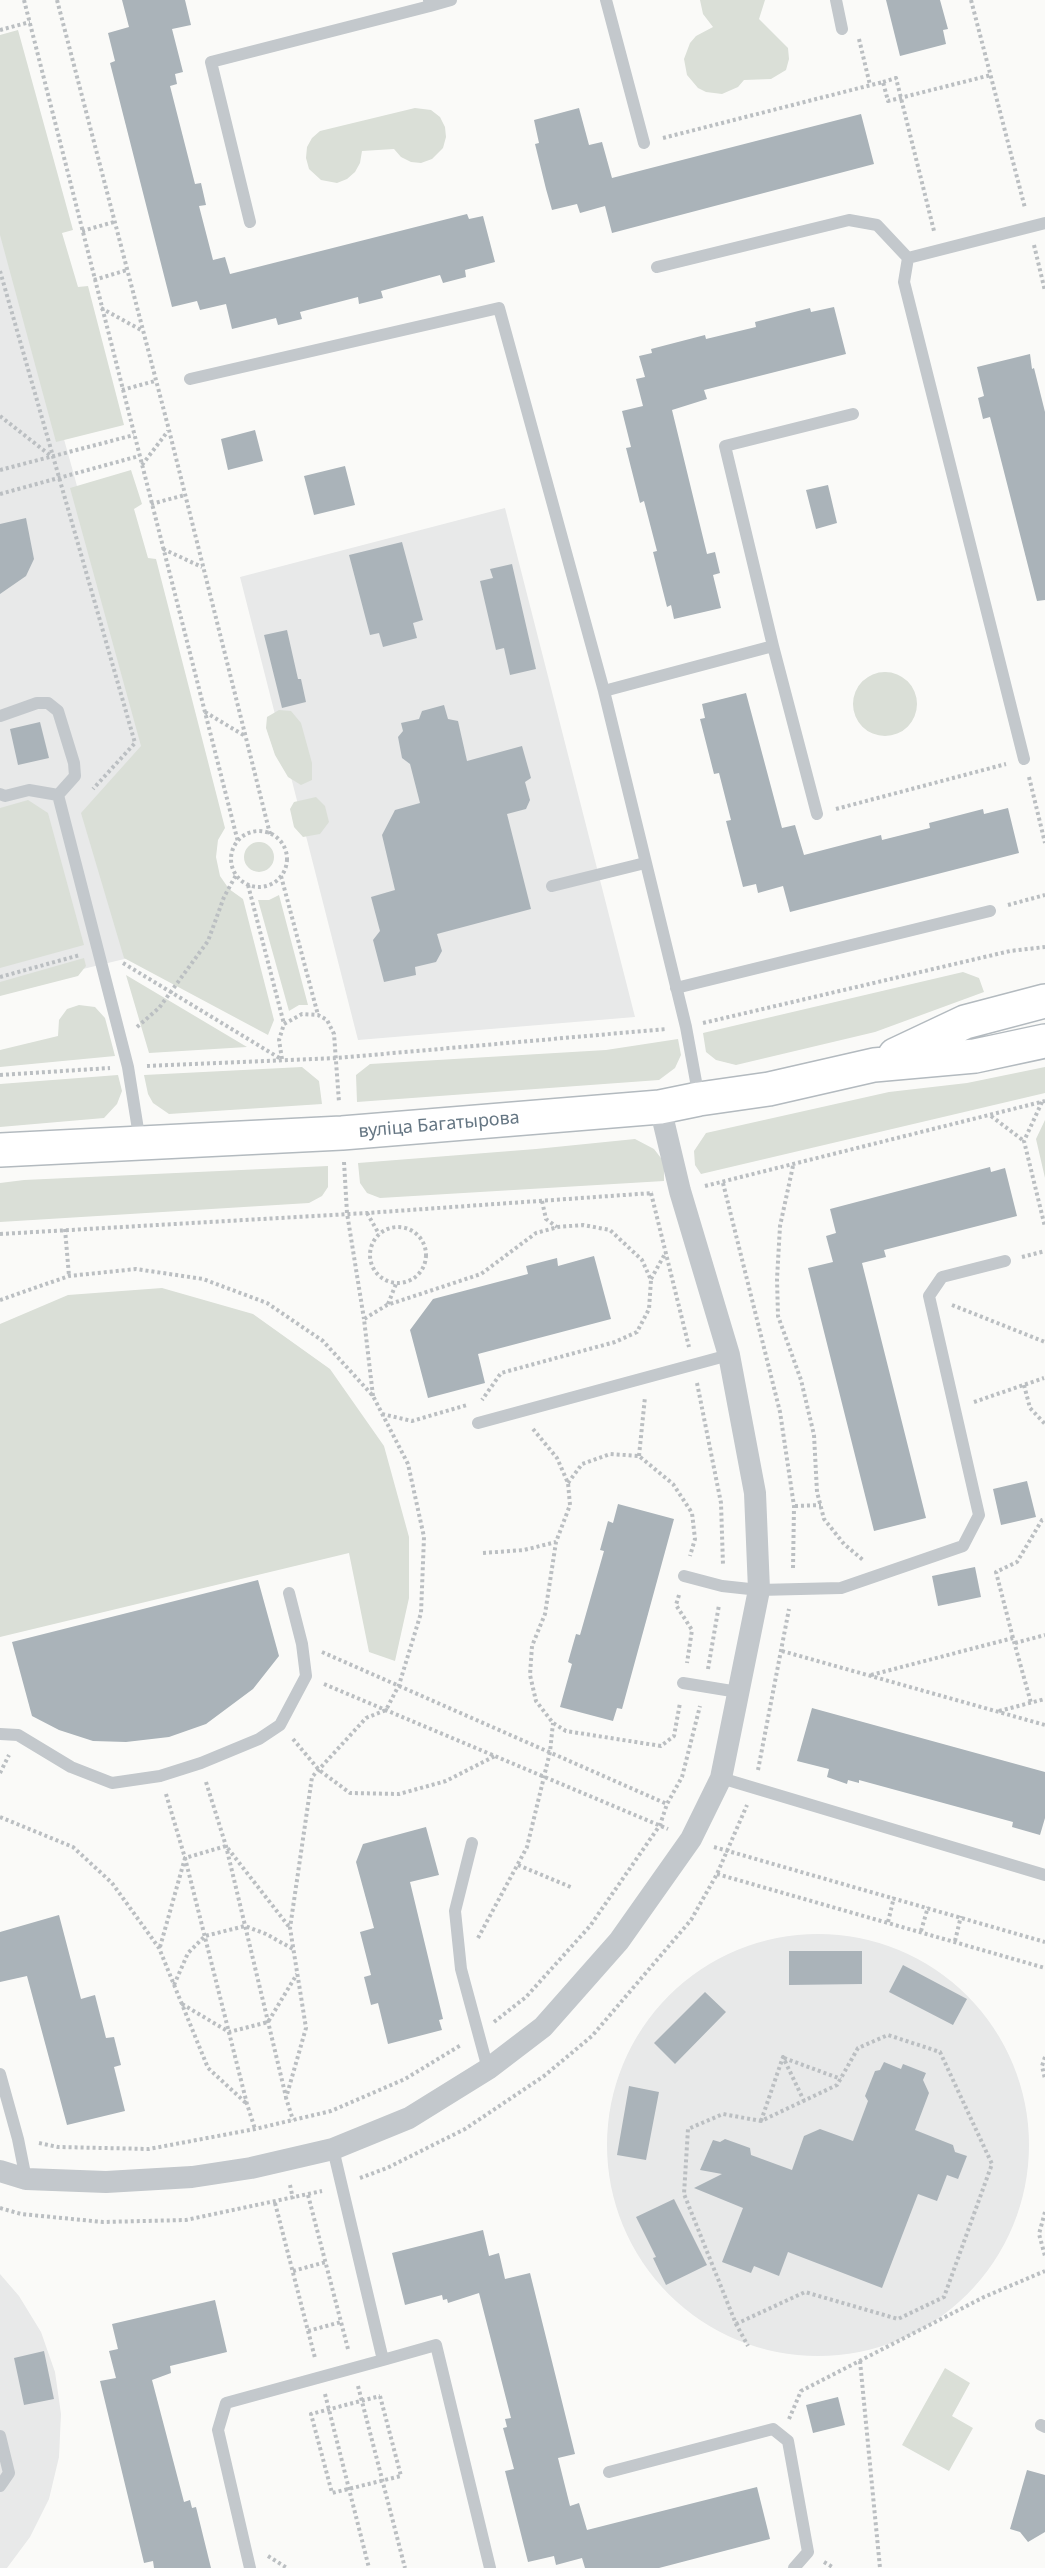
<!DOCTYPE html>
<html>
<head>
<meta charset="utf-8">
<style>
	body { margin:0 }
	canvas { display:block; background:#fafaf8 }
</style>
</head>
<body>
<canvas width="1045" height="2568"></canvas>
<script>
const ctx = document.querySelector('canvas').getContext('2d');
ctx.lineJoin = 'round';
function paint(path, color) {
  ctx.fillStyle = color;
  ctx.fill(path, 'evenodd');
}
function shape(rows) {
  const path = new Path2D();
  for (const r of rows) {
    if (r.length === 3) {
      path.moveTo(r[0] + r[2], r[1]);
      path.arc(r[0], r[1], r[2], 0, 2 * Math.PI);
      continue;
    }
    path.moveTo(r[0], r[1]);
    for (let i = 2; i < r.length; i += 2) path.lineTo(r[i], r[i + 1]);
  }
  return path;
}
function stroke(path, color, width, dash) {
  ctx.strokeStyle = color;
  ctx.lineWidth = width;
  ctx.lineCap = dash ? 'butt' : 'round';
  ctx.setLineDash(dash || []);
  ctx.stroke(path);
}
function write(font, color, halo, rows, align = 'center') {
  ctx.font = font + ' "Noto Sans",sans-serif';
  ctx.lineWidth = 6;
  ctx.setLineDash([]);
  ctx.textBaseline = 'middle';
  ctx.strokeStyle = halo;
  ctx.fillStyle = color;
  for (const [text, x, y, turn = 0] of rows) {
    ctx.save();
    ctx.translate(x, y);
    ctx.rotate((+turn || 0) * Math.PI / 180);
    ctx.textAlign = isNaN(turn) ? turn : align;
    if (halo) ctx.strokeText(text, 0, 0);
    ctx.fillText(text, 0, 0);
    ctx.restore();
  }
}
const built = shape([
	[0,211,74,475,199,941,0,989],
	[505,508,635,1017,358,1040,240,577],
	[818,2145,211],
	[0,2274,19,2296,41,2332,55,2372,61,2414,59,2457,49,2499,30,2537,7,2568,0,2568]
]);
const green = shape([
	[700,0,765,0,759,19,788,48,789,59,786,70,771,79,744,80,738,87,722,94,706,92,698,88,687,75,684,59,690,43,696,36,713,27,703,14],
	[18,30,73,230,62,233,78,287,88,286,124,425,56,442,0,235,0,35],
	[415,108,431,110,440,117,445,127,446,137,443,148,432,159,421,163,411,162,401,157,394,149,362,151,360,163,355,172,347,179,337,183,321,180,309,169,306,158,307,147,312,138,320,131],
	[131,470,142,504,134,509,148,558,156,559,225,828,218,840,216,857,220,876,229,889,243,899,274,1020,268,1035,124,958,81,813,141,746,70,488],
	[885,704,32],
	[279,710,291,711,301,723,312,763,312,780,301,785,288,777,275,755,266,728,267,717],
	[316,797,325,806,329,822,320,834,303,837,294,827,290,809,294,802],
	[28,800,48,813,84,945,0,968,0,808],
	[259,857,15],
	[279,895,308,1005,299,1005,289,1011,258,900,269,900],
	[84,958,86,966,78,976,0,996,0,982],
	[963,972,979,978,984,992,875,1032,736,1065,716,1060,706,1052,703,1033],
	[126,975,247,1047,149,1053],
	[79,1005,95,1007,105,1018,115,1056,0,1067,0,1050,58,1036,59,1020,67,1009],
	[678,1039,681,1055,675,1068,659,1080,357,1102,356,1075,370,1064,606,1050],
	[302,1067,319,1081,322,1104,169,1114,153,1103,148,1094,144,1075],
	[1045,1067,1045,1093,701,1174,695,1165,694,1151,706,1133,889,1092,967,1083],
	[118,1075,122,1091,117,1104,104,1118,0,1127,0,1084],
	[1045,1120,1045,1178,1036,1139],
	[635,1139,654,1149,664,1162,664,1181,380,1198,367,1193,360,1183,358,1163,536,1149],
	[328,1166,328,1187,322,1196,309,1203,0,1222,0,1183,24,1180],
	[162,1288,253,1314,330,1369,384,1446,409,1537,409,1598,395,1661,369,1652,349,1553,0,1637,0,1324,68,1295],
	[945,2368,970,2383,952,2416,973,2428,949,2471,902,2445]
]);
const building = shape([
	[122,0,185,0,191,25,172,29,183,72,175,74,177,84,170,86,195,184,201,183,206,205,199,206,213,260,225,257,230,274,467,214,469,219,483,216,495,262,465,270,466,277,443,283,440,275,381,291,383,298,359,304,358,297,300,312,302,319,278,325,276,318,232,329,226,304,200,310,197,301,172,307,110,63,115,61,108,33,129,27],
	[886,0,940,0,948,29,943,30,946,44,900,56],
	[579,108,589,145,602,142,612,178,861,114,874,164,612,233,605,206,580,213,577,204,552,210,546,189,535,144,539,143,534,120],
	[834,307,846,354,704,390,707,399,672,410,707,554,715,552,720,573,713,575,721,608,674,619,671,605,667,607,653,552,657,551,644,501,640,503,626,448,631,447,622,411,643,406,636,379,645,377,639,356,652,353,651,349,705,335,706,339,756,327,755,322,810,308,811,312],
	[1030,354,1032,369,1034,368,1045,412,1045,600,1037,601,990,417,983,419,978,398,984,396,977,367],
	[255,430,263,461,228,470,221,439],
	[345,466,355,505,314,515,304,476],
	[828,485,837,523,816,529,806,490],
	[26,518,34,559,26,576,0,594,0,524],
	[402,542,423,620,413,623,417,638,383,647,379,633,370,635,349,555],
	[512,564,536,669,510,675,504,648,496,650,480,581,493,578,490,569],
	[287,630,298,679,301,679,306,702,282,708,264,635],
	[746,693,782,828,795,825,804,855,881,835,882,840,930,828,929,823,983,809,984,814,1008,808,1019,853,790,912,783,886,758,893,756,884,743,887,726,821,731,820,719,773,714,774,700,719,705,718,702,704],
	[444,705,448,719,458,721,467,761,522,746,531,778,525,782,530,800,526,809,507,814,531,909,437,934,442,951,436,962,415,967,416,975,384,982,373,940,380,931,371,897,395,890,382,835,395,810,420,803,410,764,402,758,398,737,403,731,401,723,419,719,422,711],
	[40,722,49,758,18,765,10,729],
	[990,1167,991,1172,1005,1168,1017,1216,884,1250,886,1257,862,1263,926,1518,874,1531,808,1268,833,1262,826,1236,836,1233,830,1209],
	[594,1256,611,1319,478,1354,485,1383,428,1398,410,1330,433,1299,528,1274,526,1266,557,1258,558,1266],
	[1027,1481,1036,1517,1001,1525,993,1489],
	[618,1504,674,1519,622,1709,617,1708,613,1721,560,1707,572,1664,568,1662,576,1634,580,1635,604,1551,600,1550,608,1521,613,1523],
	[975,1567,981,1597,938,1606,932,1576],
	[258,1580,279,1656,253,1689,206,1724,169,1737,126,1742,93,1741,59,1730,32,1716,12,1642],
	[812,1708,1045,1772,1045,1818,1040,1835,1012,1827,1013,1822,859,1780,859,1783,848,1780,847,1784,827,1777,829,1769,797,1761],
	[426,1827,439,1875,410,1882,443,2019,439,2020,442,2030,388,2044,378,2003,371,2005,364,1977,371,1975,360,1932,374,1928,356,1862,363,1844],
	[59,1915,81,1999,95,1995,106,2038,114,2037,121,2065,114,2067,125,2111,67,2125,27,1976,0,1982,0,1932],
	[789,1951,862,1951,862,1984,789,1985],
	[903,1965,967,1999,953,2025,889,1992],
	[705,1992,726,2012,675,2064,654,2043],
	[884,2062,901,2069,903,2064,926,2073,923,2080,929,2093,915,2130,953,2145,955,2152,967,2156,958,2179,947,2175,937,2201,918,2194,882,2288,788,2252,779,2276,754,2266,751,2273,722,2262,743,2208,694,2188,722,2174,700,2170,713,2140,720,2142,725,2139,750,2148,751,2155,792,2170,804,2136,820,2129,853,2141,868,2101,865,2096,875,2071,880,2070],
	[629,2086,659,2092,646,2160,617,2155],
	[674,2199,707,2265,666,2285,653,2258,656,2257,636,2217],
	[483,2230,489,2256,499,2253,505,2279,530,2273,575,2454,558,2458,570,2506,579,2503,587,2530,757,2487,770,2539,659,2568,585,2568,582,2558,556,2565,554,2556,528,2562,505,2471,514,2469,503,2428,507,2427,505,2419,511,2418,479,2293,448,2303,447,2299,443,2300,442,2295,405,2305,392,2253],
	[215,2300,227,2352,170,2366,171,2373,152,2380,184,2502,190,2500,192,2508,196,2507,211,2568,154,2568,153,2561,144,2563,100,2381,116,2378,109,2351,118,2349,112,2324],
	[44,2351,54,2399,24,2405,14,2358],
	[838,2397,845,2425,813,2433,806,2405],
	[1027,2470,1045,2475,1045,2532,1028,2542,1020,2532,1010,2529]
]);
const path = shape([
	[24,0,238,842],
	[57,0,169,430,270,834],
	[971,0,1025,208],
	[0,30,30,22],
	[859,39,870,85],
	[883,82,896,78,934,231],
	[663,138,883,82,888,101,991,75],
	[82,231,114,222],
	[1034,245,1045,291],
	[0,271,135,743,93,789],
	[94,280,127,270],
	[101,308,141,330],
	[122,390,155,381],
	[0,416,51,456],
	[142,465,168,431],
	[0,470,134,435],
	[0,494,139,456],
	[151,504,185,495],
	[163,549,202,567],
	[205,712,245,736],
	[1029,777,1045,843],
	[836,809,1006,764],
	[259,859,28],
	[281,876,318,1015],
	[248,885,284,1024],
	[1008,905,1045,895],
	[123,963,281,1059],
	[0,977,80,955],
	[703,1023,1010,951,1045,947],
	[137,1027,159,1008,208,941,224,897,236,875],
	[282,1059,279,1040,284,1024,302,1014,318,1015,327,1020,334,1034,339,1102],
	[147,1066,337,1058,666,1029],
	[0,1075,110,1068],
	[1042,1102,1024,1141,1045,1227],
	[991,1116,1024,1141],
	[344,1162,347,1213,364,1319],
	[793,1166,780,1226,777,1279,778,1316,801,1380,814,1435,817,1492,824,1519,844,1544,863,1560],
	[723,1183,780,1412,794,1506,793,1569],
	[705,1186,1045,1101],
	[651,1193,689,1347],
	[542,1201,546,1219,557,1227],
	[367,1213,379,1234],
	[398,1255,28],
	[65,1229,69,1276],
	[0,1234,367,1213,653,1193],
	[1022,1257,1045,1251],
	[651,1279,666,1252],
	[0,1300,69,1276,136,1269,203,1279,267,1303,323,1341,373,1396,408,1464,424,1537,421,1613,399,1685,386,1710,366,1718,312,1777,290,1928,306,2028,286,2098,293,2120],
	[388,1304,396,1284],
	[952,1305,1045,1342],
	[697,1383,721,1503,723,1565],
	[1024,1385,1030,1408,1045,1424],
	[373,1396,364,1319,387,1305,481,1274,536,1233,558,1227,583,1225,610,1230,642,1260,651,1280,649,1309,637,1332,615,1342,501,1373,482,1400],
	[974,1402,1044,1378],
	[382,1414,412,1421,467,1405],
	[533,1429,557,1458,568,1483,570,1505,556,1542,545,1614,532,1646,530,1675,536,1701,553,1723,566,1731,661,1746,674,1736,680,1703],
	[639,1456,645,1397],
	[568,1483,582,1464,610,1454,639,1456,673,1484,692,1513,695,1539,690,1556],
	[795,1506,821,1505],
	[483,1553,524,1550,556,1542],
	[679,1595,676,1605,692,1630,687,1663],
	[1013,1638,996,1572,1017,1562,1042,1520,1045,1519],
	[1015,1643,1045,1635],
	[782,1651,1045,1725],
	[322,1652,667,1804],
	[708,1669,719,1605],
	[871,1675,1013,1638,1031,1703],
	[324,1684,668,1829],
	[999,1711,1045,1699],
	[293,1739,319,1770,350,1793,399,1794,446,1781,495,1756],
	[758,1770,789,1609],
	[0,1773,9,1755],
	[206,1782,226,1846,286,2097],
	[166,1794,185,1858,247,2104,255,2129],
	[0,1817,73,1847,112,1883,159,1948,208,2068,247,2104],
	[714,1847,1045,1942],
	[518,1865,573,1888],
	[717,1874,1045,1968],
	[888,1922,894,1897],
	[921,1931,928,1907],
	[478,1938,527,1847,550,1752,553,1723],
	[955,1941,961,1916],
	[160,1947,185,1858,226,1846,290,1928],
	[174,1985,188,1953,205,1936,245,1926,266,1934,293,1949],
	[182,2004,229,2032,268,2022,297,1974],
	[494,2022,526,1997,590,1926,660,1825,667,1804,682,1777,700,1706],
	[1045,2057,1042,2066,1045,2079],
	[784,2058,841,2079],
	[761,2121,783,2057,804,2101],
	[39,2143,58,2147,149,2149,255,2129,331,2111,405,2079,461,2045],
	[360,2178,387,2168,465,2129,544,2076,592,2036,691,1920,717,1874,747,1805],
	[290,2185,293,2199],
	[308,2195,348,2349],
	[275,2203,315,2358],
	[0,2208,21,2214,103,2222,186,2220,322,2191],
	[1045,2212,1039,2234,1045,2256],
	[293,2271,326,2262],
	[736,2324,805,2292,898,2319,944,2297,992,2164,940,2052,888,2035,858,2048,837,2085,761,2121,723,2114,688,2129,684,2194,736,2324,748,2346],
	[308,2331,341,2322],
	[860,2361,880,2568],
	[358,2386,405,2568],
	[325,2394,369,2568],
	[380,2396,401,2476,332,2493,311,2414,380,2396],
	[789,2419,801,2391,984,2297,1045,2271],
	[268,2556,287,2568],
	[824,2562,834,2568]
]);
const lane = shape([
	[606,0,644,143],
	[836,0,842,29],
	[430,6,451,0],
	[250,222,211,62,430,6,429,0],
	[908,258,904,282,1024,759],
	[908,258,1045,223],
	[657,267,849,220,877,225,908,258],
	[190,379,499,308,604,691,686,1027,699,1098],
	[604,691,773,646],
	[0,716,37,703,48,703,58,711,74,763,75,776,58,795,29,790,5,796,0,794],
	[58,795,128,1067,140,1142],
	[817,814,773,646,725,446,853,414],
	[552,886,645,863],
	[676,988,990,911],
	[478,1423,729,1355],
	[684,1576,722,1586,759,1590,841,1588,963,1546,979,1515,929,1296,942,1277,1005,1261],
	[683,1683,738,1692],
	[0,1734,18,1735,71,1767,112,1783,160,1776,201,1763,259,1739,280,1725,306,1676,302,1644,289,1593],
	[721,1778,1045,1875],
	[472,1843,455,1911,461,1969,488,2069],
	[0,2074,18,2139,26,2179],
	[333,2149,383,2360,436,2345,490,2568],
	[1041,2425,1045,2427],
	[0,2436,9,2473,0,2486],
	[609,2472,773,2429,788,2441,808,2552,794,2568],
	[250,2568,218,2430,226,2403,383,2360]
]);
const street = shape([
	[0,2171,26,2179,106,2182,192,2177,251,2168,333,2149,409,2118,488,2069,543,2027,619,1941,691,1839,721,1778,759,1590,755,1493,729,1355,680,1191,660,1107]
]);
const secondary = shape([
	[895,1055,965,1022,1045,1001],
	[0,1150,342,1133,660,1107,699,1099,769,1089,874,1065,975,1056,1045,1041]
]);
const streetNames = [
	["вуліца Багатырова",439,1125,-5]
];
paint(built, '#e8e9e9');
paint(green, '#dadfd7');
paint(building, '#aab3b9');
stroke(secondary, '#b3babf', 36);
stroke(path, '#bbbfc2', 4, [3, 3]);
stroke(lane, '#c3c8cc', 12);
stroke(street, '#c3c8cc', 22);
stroke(secondary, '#fff', 33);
write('18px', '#657683', '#fff', streetNames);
</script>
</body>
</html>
